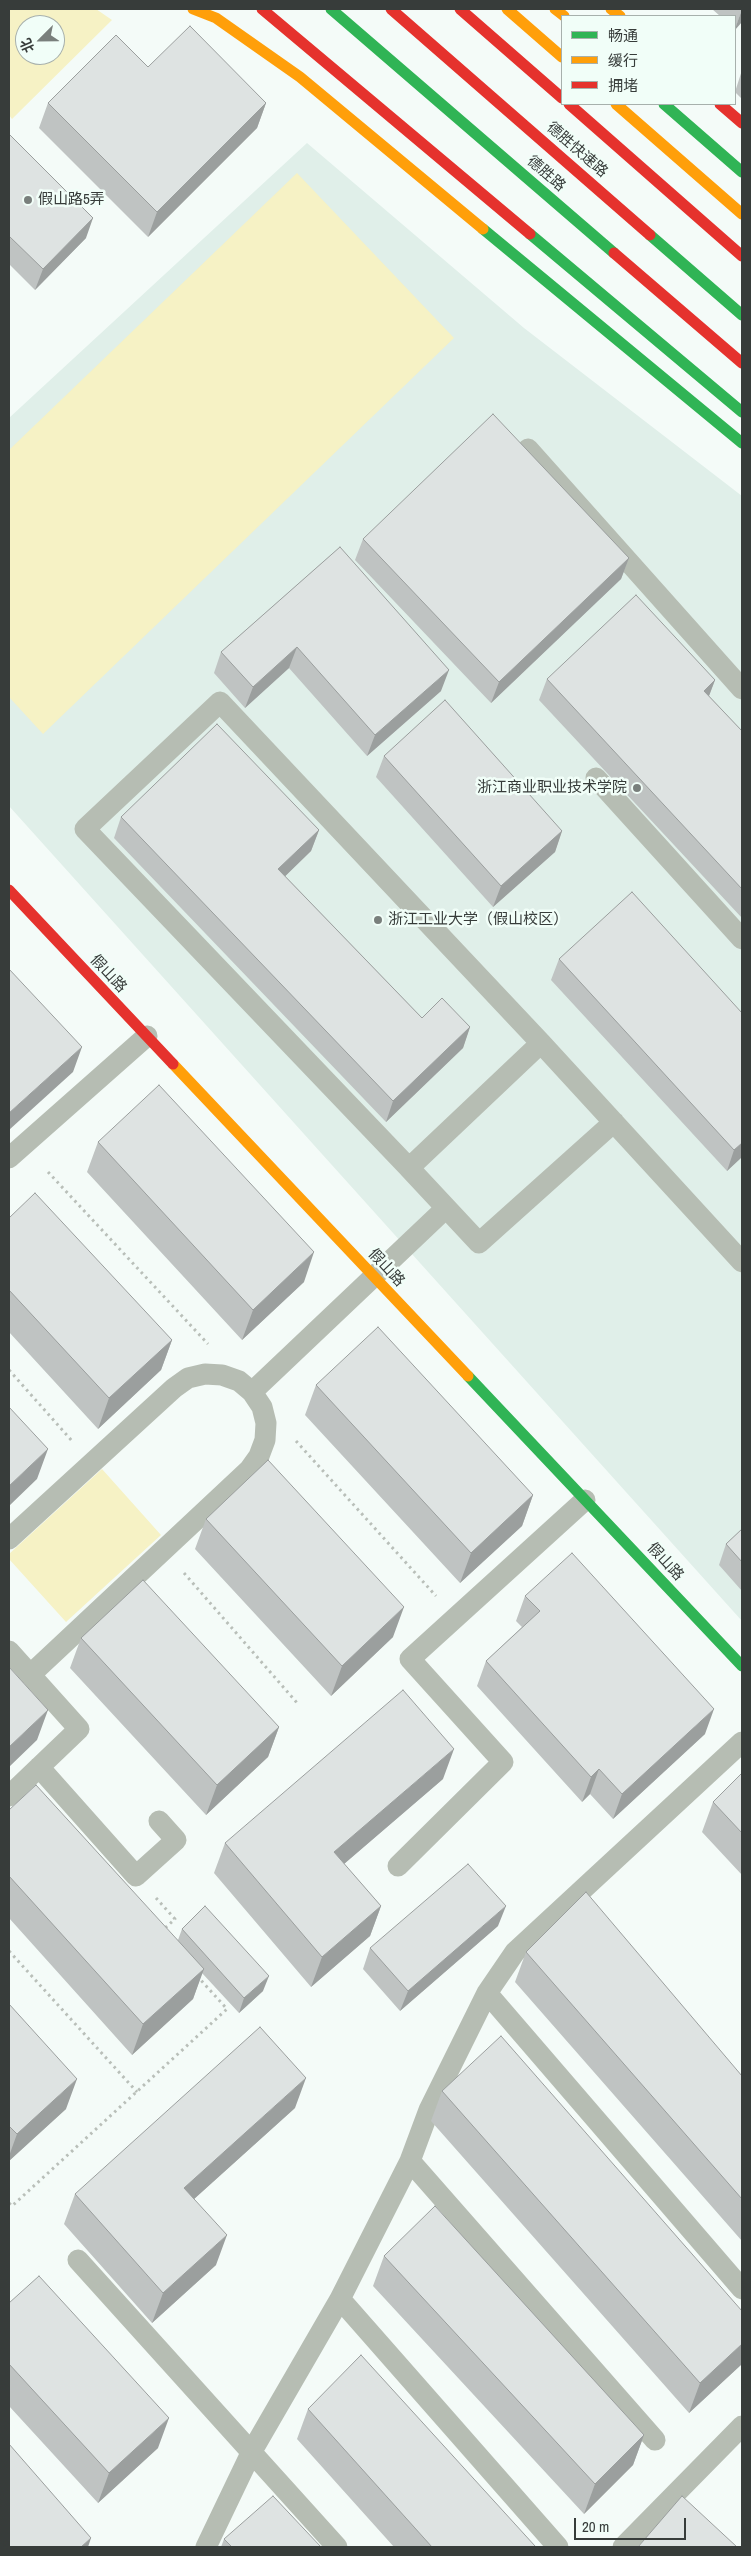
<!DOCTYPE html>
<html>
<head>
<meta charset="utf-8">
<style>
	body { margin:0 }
	#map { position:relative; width:751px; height:2556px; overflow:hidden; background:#f4fbf8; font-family:"Archivo Narrow","Noto Sans SC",sans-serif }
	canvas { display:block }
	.frame { position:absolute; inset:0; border:10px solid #373c3a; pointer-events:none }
	.legend { position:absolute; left:561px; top:15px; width:175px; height:90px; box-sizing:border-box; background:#f1fef8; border:1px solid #a7b0ac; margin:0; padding:6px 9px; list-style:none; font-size:15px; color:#373c3a }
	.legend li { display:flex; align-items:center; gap:10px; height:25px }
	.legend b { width:25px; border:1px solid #a7b0ac }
	.north { position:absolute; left:15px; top:15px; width:50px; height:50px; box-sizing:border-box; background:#f1fef8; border:1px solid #a7b0ac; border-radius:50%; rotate:247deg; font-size:14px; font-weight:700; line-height:20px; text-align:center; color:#373c3a }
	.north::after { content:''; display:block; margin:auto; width:18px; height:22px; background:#797f7c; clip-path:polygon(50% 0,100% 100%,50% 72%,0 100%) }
	.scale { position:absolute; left:574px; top:2518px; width:112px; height:22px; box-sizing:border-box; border:2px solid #373c3a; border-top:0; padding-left:6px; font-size:15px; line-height:18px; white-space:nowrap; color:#373c3a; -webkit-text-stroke:4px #f1fef8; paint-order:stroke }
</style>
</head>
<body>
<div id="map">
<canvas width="751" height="2556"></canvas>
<div class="frame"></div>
<ul class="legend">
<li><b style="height:6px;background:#30b455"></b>畅通</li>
<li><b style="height:6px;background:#ff9f0a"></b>缓行</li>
<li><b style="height:6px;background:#e5322d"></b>拥堵</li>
</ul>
<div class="north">北</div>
<div class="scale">20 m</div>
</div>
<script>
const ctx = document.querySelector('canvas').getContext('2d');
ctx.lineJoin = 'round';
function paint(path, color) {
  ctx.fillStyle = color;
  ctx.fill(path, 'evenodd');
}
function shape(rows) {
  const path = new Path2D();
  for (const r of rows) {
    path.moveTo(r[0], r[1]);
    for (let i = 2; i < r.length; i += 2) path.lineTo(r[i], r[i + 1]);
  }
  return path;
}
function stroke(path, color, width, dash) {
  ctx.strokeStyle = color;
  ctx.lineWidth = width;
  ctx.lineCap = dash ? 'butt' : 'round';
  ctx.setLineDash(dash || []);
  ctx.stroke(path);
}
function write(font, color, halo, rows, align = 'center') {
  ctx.font = font + ' "Archivo Narrow","Noto Sans SC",sans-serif';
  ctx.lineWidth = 5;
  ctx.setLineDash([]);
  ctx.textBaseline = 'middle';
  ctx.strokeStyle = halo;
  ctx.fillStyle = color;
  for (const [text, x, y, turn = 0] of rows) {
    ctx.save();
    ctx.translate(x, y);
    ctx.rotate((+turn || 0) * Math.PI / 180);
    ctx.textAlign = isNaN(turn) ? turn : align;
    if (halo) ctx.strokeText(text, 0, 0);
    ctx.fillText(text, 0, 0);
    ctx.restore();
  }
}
const built = shape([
	[307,143,524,328,742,496,742,1621,9,806,9,418]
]);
const green = shape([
	[9,9,96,9,112,20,12,119,9,115],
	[25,25,55,25,55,55,25,55],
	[297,173,454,338,43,734,9,697,9,450],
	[102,1469,161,1535,66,1622,9,1559,9,1554]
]);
const path = shape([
	[48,1172,208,1344],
	[9,1370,73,1442],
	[296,1441,436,1596],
	[184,1573,298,1704],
	[156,1898,175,1919,164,1929],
	[9,1951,137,2092],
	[9,2203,12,2206,227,2009,198,1977]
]);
const lane = shape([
	[528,449,742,689],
	[596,778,742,939],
	[541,1043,409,1168,479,1243,614,1122],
	[9,1158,147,1036],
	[409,1168,85,829,220,702,541,1043,742,1262],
	[252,1392,446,1208],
	[9,1539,174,1388,188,1378,205,1374,222,1375,239,1381,252,1392,262,1407,266,1423,265,1440,259,1456,249,1470,30,1675],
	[9,1651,79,1729,9,1796],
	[39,1767,136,1876,176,1840,159,1821],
	[398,1866,503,1762,410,1659,585,1500],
	[487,1993,742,2289],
	[410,2161,655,2440],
	[78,2260,337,2547],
	[340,2299,558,2547],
	[206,2547,252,2451,340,2299,410,2161,429,2110,487,1993,515,1952,742,1742],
	[623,2547,742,2426]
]);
const fast = shape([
	[331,9,614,253],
	[664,104,742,172],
	[483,229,742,443],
	[530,234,742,412],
	[650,235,742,315],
	[468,1376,742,1666]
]);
const slow = shape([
	[193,9,216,18,300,77,483,229],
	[507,9,562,57],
	[555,9,564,16],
	[611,9,620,16],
	[616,104,742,214],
	[173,1064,468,1376]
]);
const jam = shape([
	[262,9,530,234],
	[391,9,650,235],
	[460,9,562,98],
	[569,104,742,256],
	[720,104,742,123],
	[614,253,742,363],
	[9,890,173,1064]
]);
const wall = shape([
	[712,9,742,9,735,30,735,16,720,16],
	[742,70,742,99,735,92],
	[48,103,266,103,257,128,148,237,39,128],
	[9,134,86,238,35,290,9,264],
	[363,539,629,558,621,579,491,703,355,560],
	[340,547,441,691,367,756,289,668,245,708,214,673,221,652],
	[547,679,715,680,709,696,742,731,742,918,539,700],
	[384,756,562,831,555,852,493,907,376,777],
	[121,817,319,830,311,851,285,876,422,1018,470,1027,463,1048,386,1122,114,838],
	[559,959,742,1013,742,1157,727,1171,551,980],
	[98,1142,304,1282,242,1340,87,1172],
	[9,1218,172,1340,161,1370,98,1429,9,1332],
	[316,1385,533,1495,522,1526,460,1583,305,1415],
	[206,1519,393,1637,331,1696,195,1549],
	[742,1529,742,1591,719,1565,726,1544],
	[525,1596,705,1734,613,1819,590,1794,582,1802,477,1686,486,1661,522,1627,516,1621],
	[81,1638,279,1727,268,1757,206,1815,70,1668],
	[742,1773,742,1875,702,1832,713,1802],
	[443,1779,344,1864,381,1906,370,1936,311,1987,214,1873,225,1843],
	[9,1810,178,1940,182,1929,263,1991,239,2013,202,1973,193,1999,132,2055,9,1918],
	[498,1926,400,2011,363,1969,370,1948],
	[526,1952,742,2076,742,2241,515,1982],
	[9,2004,66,2109,9,2161],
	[442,2091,742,2311,742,2364,689,2413,431,2121],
	[295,2108,194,2199,216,2265,152,2323,64,2224,75,2194],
	[384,2256,644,2435,633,2465,584,2514,373,2286],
	[9,2303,158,2448,98,2503,9,2406],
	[308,2409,535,2546,535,2547,394,2547,297,2439],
	[224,2539,321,2547,221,2547]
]);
const shadedWall = shape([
	[742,9,742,22,735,30,735,29],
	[266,103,257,128,148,237,157,212],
	[93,218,86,238,35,290,43,269],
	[629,558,621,579,491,703,499,682],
	[297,647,289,668,245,708,253,687],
	[449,670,441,691,367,756,375,735],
	[715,680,707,701,704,691],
	[319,830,311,851,271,890,278,869],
	[562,831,555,852,493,907,501,886],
	[470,1027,463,1048,386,1122,393,1101],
	[82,1047,73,1072,9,1130,9,1113],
	[742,1143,742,1157,727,1171,734,1150],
	[314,1252,304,1282,242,1340,253,1310],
	[172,1340,161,1370,98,1429,109,1398],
	[48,1449,37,1479,9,1506,9,1486],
	[533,1495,522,1526,460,1583,471,1553],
	[404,1607,393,1637,331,1696,342,1666],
	[714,1709,705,1734,613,1819,622,1794],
	[48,1710,37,1740,9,1767,9,1747],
	[279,1727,268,1757,206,1815,217,1785],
	[454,1749,443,1779,323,1882,334,1852],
	[599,1769,590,1794,582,1802,591,1777],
	[381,1906,370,1936,311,1987,322,1957],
	[506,1906,498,1926,400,2011,408,1991],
	[204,1969,193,1999,132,2055,143,2024],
	[269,1976,263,1991,239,2013,244,1998],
	[306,2078,295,2108,173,2218,184,2188],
	[77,2079,66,2109,9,2161,9,2156,17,2134],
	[227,2235,216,2265,152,2323,163,2293],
	[742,2344,742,2364,689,2413,700,2383],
	[169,2418,158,2448,98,2503,109,2473],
	[644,2435,633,2465,584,2514,595,2484],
	[91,2538,88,2547,81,2547]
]);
const building = shape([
	[190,26,266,103,157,212,48,103,116,35,148,67,190,26],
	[9,134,93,218,43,269,9,236,9,134],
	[493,414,629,558,499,682,363,539,493,414],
	[340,547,449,670,375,735,297,647,253,687,221,652,340,547],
	[636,595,715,680,704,691,742,731,742,889,547,679,636,595],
	[445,700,562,831,501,886,384,756,445,700],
	[217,724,319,830,278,869,422,1018,442,998,470,1027,393,1101,121,817,217,724],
	[632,892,742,1013,742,1143,734,1150,559,959,632,892],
	[9,969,82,1047,9,1113,9,969],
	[159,1085,314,1252,253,1310,98,1142,159,1085],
	[35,1193,172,1340,109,1398,9,1290,9,1218,35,1193],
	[378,1327,533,1495,471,1553,316,1385,378,1327],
	[9,1407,48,1449,9,1486,9,1407],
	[268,1460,404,1607,342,1666,206,1519,268,1460],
	[742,1529,742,1562,726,1544,742,1529],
	[572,1553,714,1709,622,1794,599,1769,591,1777,486,1661,540,1611,525,1596,572,1553],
	[143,1580,279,1727,217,1785,81,1638,143,1580],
	[9,1667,48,1710,9,1747,9,1667],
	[403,1690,454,1749,334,1852,381,1906,322,1957,225,1843,403,1690],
	[742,1773,742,1833,713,1802,742,1773],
	[36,1785,204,1969,143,2024,9,1876,9,1810,36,1785],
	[468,1864,506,1906,408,1991,370,1948,468,1864],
	[586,1892,742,2076,742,2199,526,1952,586,1892],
	[205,1906,269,1976,244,1998,182,1929,205,1906],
	[9,2004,77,2079,17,2134,9,2126,9,2004],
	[260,2027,306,2078,184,2188,227,2235,163,2293,75,2194,260,2027],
	[501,2036,742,2311,742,2344,700,2383,442,2091,501,2036],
	[435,2206,644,2435,595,2484,384,2256,435,2206],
	[39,2276,169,2418,109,2473,9,2364,9,2303,39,2276],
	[361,2355,535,2546,534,2547,432,2547,308,2409,361,2355],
	[9,2444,91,2538,81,2547,9,2547,9,2444],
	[273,2496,321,2547,232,2547,224,2539,273,2496],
	[682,2496,737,2547,638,2547,682,2496]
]);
const markers = [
	[28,200,5,"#797f7c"],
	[637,788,5,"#797f7c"],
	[378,920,5,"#797f7c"]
];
const streetNames = [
	["德胜快速路",577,150,41],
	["德胜路",546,174,41],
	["假山路",108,974,47],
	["假山路",386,1268,47],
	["假山路",665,1562,47]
];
const poiNames = [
	["假山路5弄",38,200],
	["浙江商业职业技术学院",627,788,"right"],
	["浙江工业大学（假山校区）",388,920]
];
paint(built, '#e0efe9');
paint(green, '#f6f2c5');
stroke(path, '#b9bfb9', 3, [2.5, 4]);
stroke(lane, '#b6bdb3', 21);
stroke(fast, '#30b455', 11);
stroke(slow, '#ff9f0a', 11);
stroke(jam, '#e5322d', 11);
paint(wall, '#bfc3c2');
paint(shadedWall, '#9b9f9e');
paint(building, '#dee3e2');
stroke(building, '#9b9f9e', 1);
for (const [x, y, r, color] of markers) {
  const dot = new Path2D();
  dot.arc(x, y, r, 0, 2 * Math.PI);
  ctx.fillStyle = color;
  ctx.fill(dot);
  stroke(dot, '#f1fef8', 2);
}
write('15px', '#373c3a', '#f1fef8', streetNames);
write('15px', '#373c3a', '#f1fef8', poiNames, 'left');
</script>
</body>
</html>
